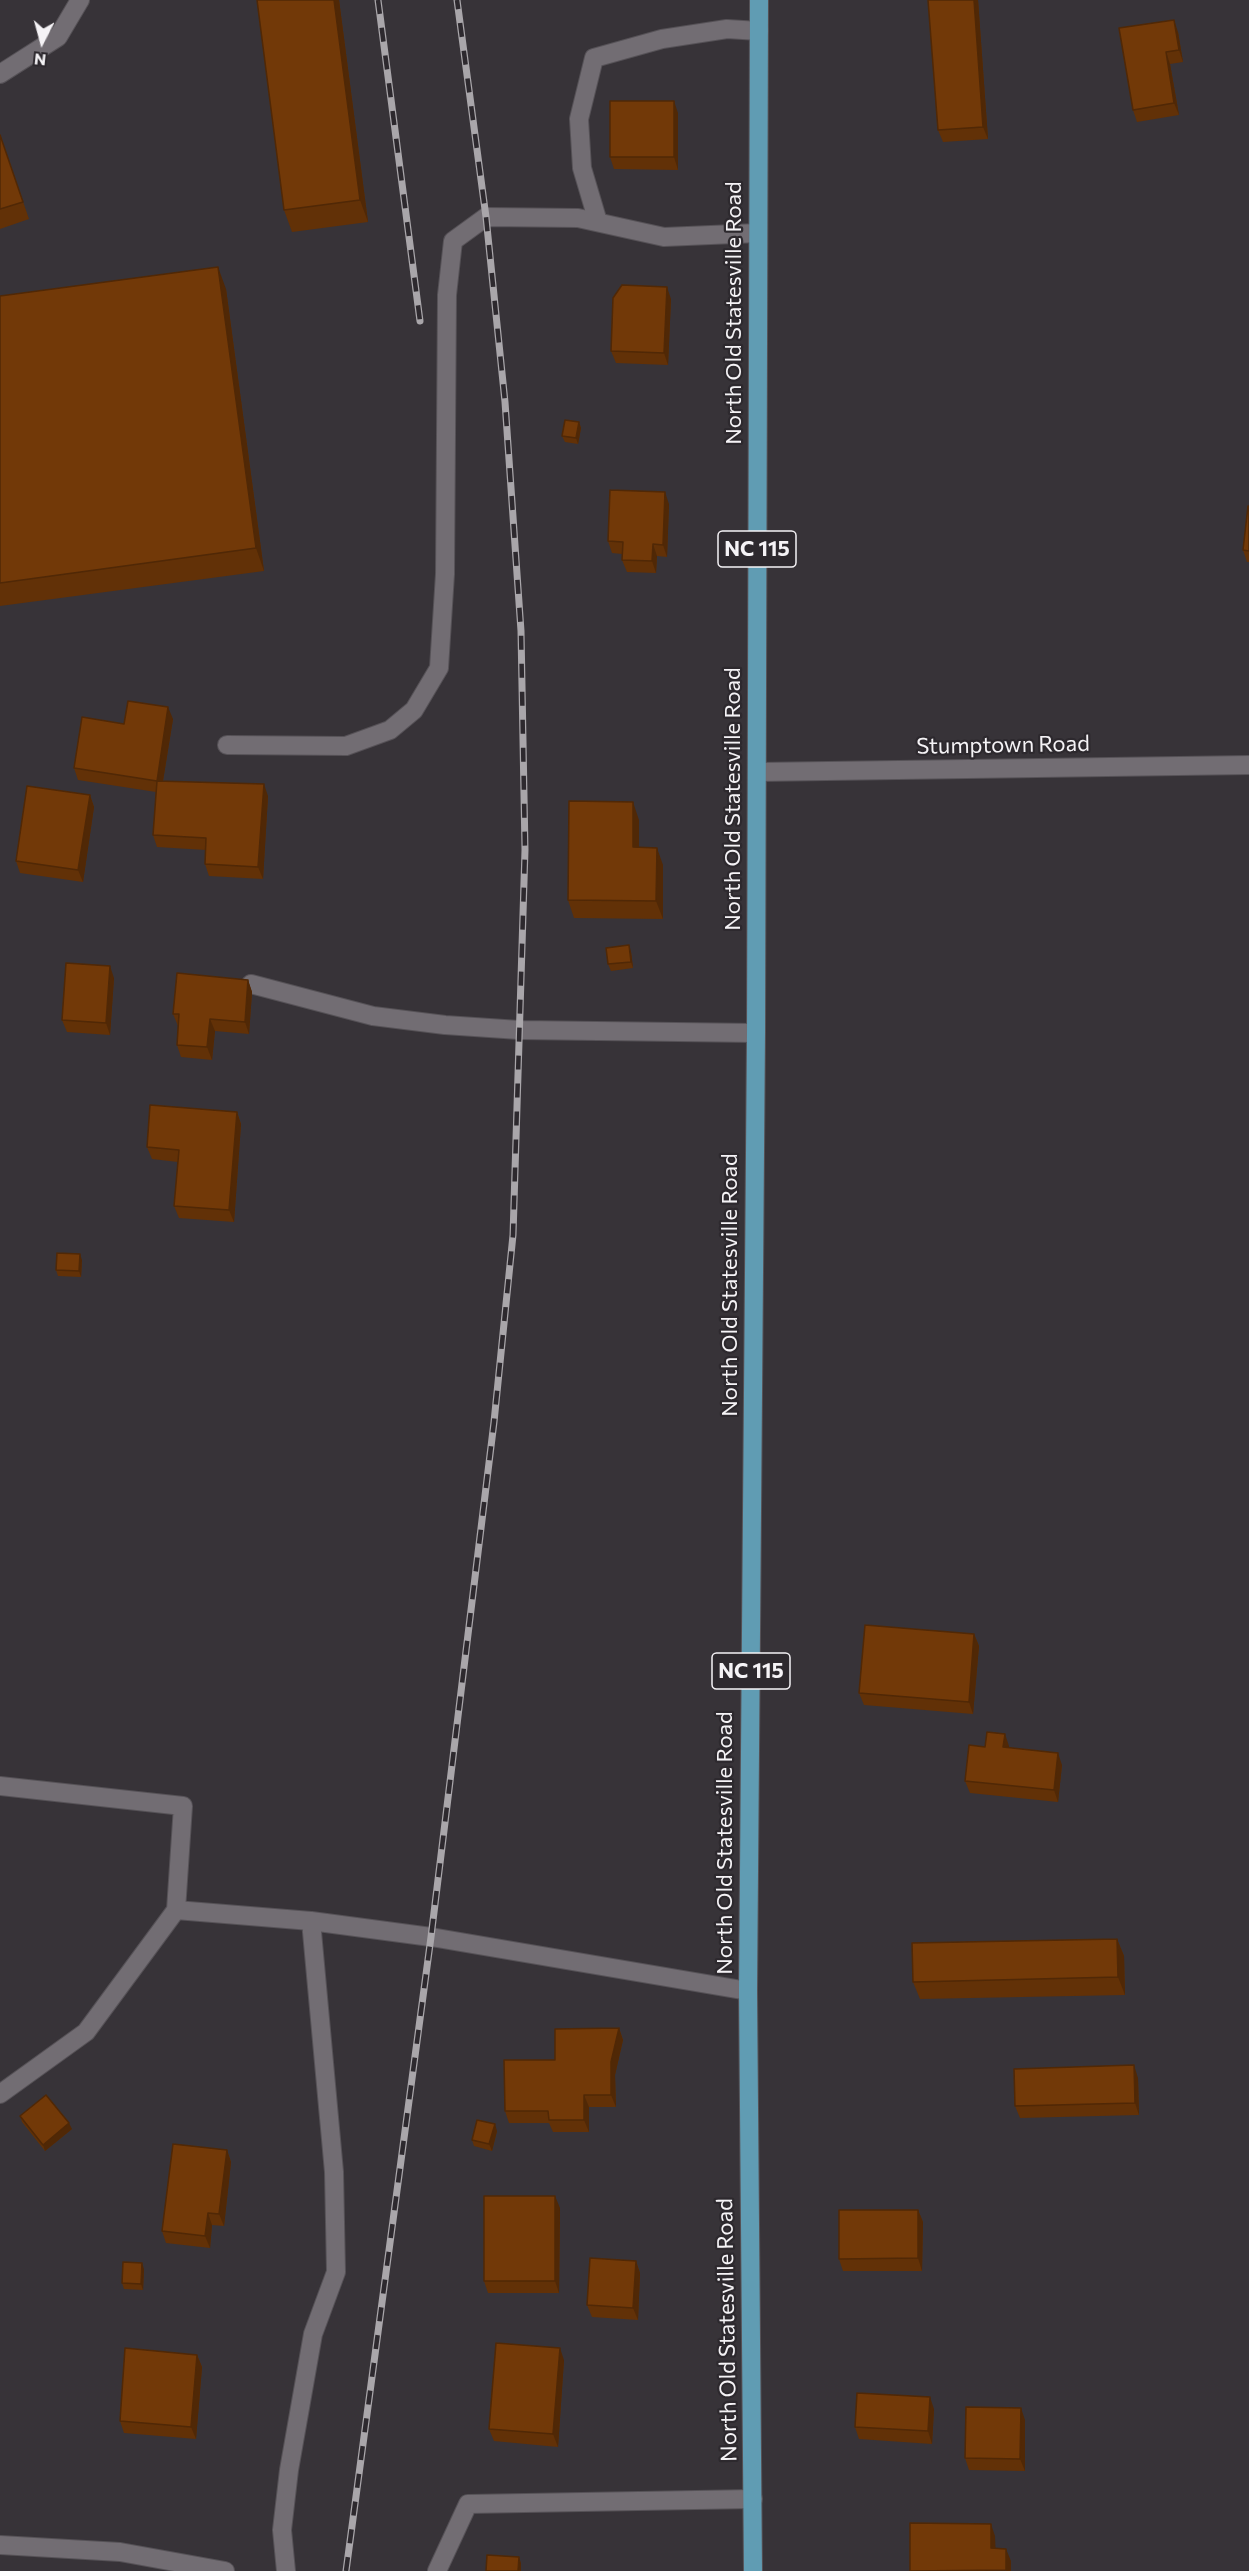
<!DOCTYPE html>
<html>
<head>
<meta charset="utf-8">
<style>
	body { margin:0 }
	#map { position:relative; width:1249px; height:2571px; overflow:hidden; background:#373338; font-family:Commissioner,sans-serif }
	canvas { display:block }
	.north { position:absolute; left:12px; top:12px; width:60px; height:60px; -webkit-text-stroke:4px #2d292e; paint-order:stroke; rotate:186deg; font-size:16px; font-weight:700; line-height:24px; text-align:center; color:#f5f3f6 }
	.north::after { content:''; display:block; margin:auto; width:21px; height:27px; background:#f5f3f6; clip-path:polygon(50% 0,100% 100%,50% 72%,0 100%) }
</style>
</head>
<body>
<div id="map">
<canvas width="1249" height="2571"></canvas>
<div class="north">N</div>
</div>
<script>
const ctx = document.querySelector('canvas').getContext('2d');
ctx.lineJoin = 'round';
function shape(rows) {
  const path = new Path2D();
  for (const r of rows) {
    path.moveTo(r[0], r[1]);
    for (let i = 2; i < r.length; i += 2) path.lineTo(r[i], r[i + 1]);
  }
  return path;
}
function stroke(path, color, width, dash) {
  ctx.strokeStyle = color;
  ctx.lineWidth = width;
  ctx.lineCap = dash ? 'butt' : 'round';
  ctx.setLineDash(dash || []);
  ctx.stroke(path);
}
function paint(path, color) {
  ctx.fillStyle = color;
  ctx.fill(path, 'evenodd');
}
function write(font, color, halo, rows, align = 'center') {
  ctx.font = font + ' Commissioner,sans-serif';
  ctx.lineWidth = 4.5;
  ctx.setLineDash([]);
  ctx.textBaseline = 'middle';
  ctx.strokeStyle = halo;
  ctx.fillStyle = color;
  for (const [text, x, y, turn = 0] of rows) {
    ctx.save();
    ctx.translate(x, y);
    ctx.rotate((+turn || 0) * Math.PI / 180);
    ctx.textAlign = isNaN(turn) ? turn : align;
    if (halo) ctx.strokeText(text, 0, 0);
    ctx.fillText(text, 0, 0);
    ctx.restore();
  }
}
const minor = shape([
	[0,74,58,37,80,0],
	[598,222,582,168,579,119,594,58,662,39,727,29,759,31],
	[227,745,346,746,390,730,414,710,439,668,445,574,447,295,453,241,486,217,578,218,664,237,758,233],
	[757,772,1249,765],
	[251,984,373,1016,445,1025,519,1030,756,1033],
	[0,1786,183,1806,176,1910],
	[0,2094,86,2032,176,1910,311,1921,431,1937,748,1991],
	[0,2545,120,2552,225,2571],
	[286,2571,282,2530,289,2470,313,2334,336,2272,334,2172,311,1921],
	[437,2571,468,2504,753,2499]
]);
const major = shape([
	[753,2571,748,1991,756,1033,759,0]
]);
const rail = shape([
	[378,0,420,321],
	[346,2571,431,1937,494,1422,513,1235,525,850,521,631,505,402,486,217,457,0]
]);
const wall = shape([
	[257,0,339,0,368,222,292,232,284,210],
	[928,0,978,0,988,139,943,142,938,130],
	[1178,32,1183,62,1170,64,1179,115,1137,122,1133,110],
	[678,113,678,170,614,169,610,157],
	[0,134,29,219,0,229],
	[226,289,264,571,0,606,0,296],
	[671,299,668,365,616,363,611,351],
	[579,422,581,428,578,444,565,442,562,436],
	[669,504,667,557,657,556,656,573,627,572,622,560,622,554,612,553,608,541],
	[1249,506,1249,562,1247,562,1243,550],
	[173,719,163,781,268,796,263,879,209,876,205,864,206,850,157,847,153,835,156,792,78,780,74,768,124,724],
	[90,795,94,807,83,882,20,873,16,861],
	[639,820,639,847,663,865,663,919,574,918,568,900],
	[631,952,633,968,611,971,608,964],
	[114,978,110,1035,67,1032,62,1020],
	[248,980,252,992,249,1034,215,1031,212,1060,181,1057,177,1045,178,1026,173,1014],
	[237,1112,241,1124,234,1222,179,1218,174,1206,178,1162,152,1159,147,1147],
	[82,1260,81,1277,58,1276,56,1270],
	[974,1634,979,1646,973,1714,864,1705,859,1693],
	[1009,1746,1009,1747,1062,1765,1058,1802,970,1793,965,1781,985,1747],
	[1117,1939,1124,1956,1125,1995,920,1999,913,1982],
	[619,2028,623,2040,615,2075,616,2107,589,2107,589,2132,553,2132,549,2123,509,2123,505,2111,555,2060],
	[1138,2078,1139,2115,1020,2118,1015,2106],
	[20,2116,72,2129,45,2151,22,2122],
	[497,2131,492,2151,474,2146,472,2140],
	[227,2150,231,2162,224,2226,212,2225,210,2248,166,2243,162,2231],
	[560,2208,559,2293,488,2293,484,2281],
	[918,2210,923,2222,922,2271,843,2271,839,2259],
	[636,2261,640,2273,638,2320,592,2317,587,2305],
	[144,2269,143,2290,124,2289,122,2283],
	[197,2355,202,2367,196,2439,124,2433,120,2421],
	[564,2360,558,2447,494,2441,489,2429],
	[934,2409,932,2444,859,2439,855,2427],
	[1025,2420,1025,2471,969,2470,965,2458]
]);
const shadedWall = shape([
	[334,0,339,0,368,222,360,200],
	[974,0,978,0,988,139,983,127],
	[1174,20,1178,32,1183,62,1179,50],
	[1166,52,1170,64,1179,115,1174,103],
	[674,101,678,113,678,170,674,157],
	[218,267,226,289,264,571,256,548],
	[667,287,671,299,668,365,664,353],
	[579,422,581,428,578,444,576,438],
	[665,492,669,504,667,557,663,545],
	[653,544,657,556,656,573,652,561],
	[168,707,173,719,161,793,157,781],
	[264,784,268,796,263,879,258,867],
	[90,795,94,807,83,882,78,870],
	[633,802,639,820,639,865,633,847],
	[657,848,663,865,663,919,656,901],
	[629,945,631,952,633,968,631,962],
	[110,966,114,978,110,1035,106,1023],
	[248,980,252,992,249,1034,245,1022],
	[210,1019,215,1031,212,1060,207,1047],
	[237,1112,241,1124,234,1222,229,1210],
	[80,1254,82,1260,81,1277,79,1271],
	[974,1634,979,1646,973,1714,969,1702],
	[1005,1734,1009,1746,1008,1759,1003,1747],
	[1058,1753,1062,1765,1058,1802,1054,1790],
	[1117,1939,1124,1956,1125,1995,1118,1977],
	[619,2028,623,2040,615,2075,616,2107,611,2095,611,2062],
	[1134,2065,1138,2078,1139,2115,1135,2103],
	[584,2095,589,2107,589,2132,584,2120],
	[69,2123,72,2129,45,2151,43,2145],
	[495,2124,497,2131,492,2151,489,2144],
	[227,2150,231,2162,224,2226,219,2214],
	[555,2196,560,2208,559,2293,555,2281],
	[918,2210,923,2222,922,2271,918,2258],
	[208,2213,212,2225,210,2248,205,2236],
	[636,2261,640,2273,638,2320,633,2308],
	[142,2263,144,2269,143,2290,141,2284],
	[560,2348,564,2360,558,2447,553,2434],
	[197,2355,202,2367,196,2439,191,2427],
	[930,2397,934,2409,932,2444,928,2431],
	[1021,2408,1025,2420,1025,2471,1020,2459],
	[991,2524,995,2536,996,2560,991,2548],
	[1006,2549,1011,2561,1011,2571,1006,2571],
	[519,2557,521,2563,521,2571,518,2571]
]);
const building = shape([
	[257,0,334,0,360,200,284,210,257,0],
	[928,0,974,0,983,127,938,130,928,0],
	[1174,20,1179,50,1166,52,1174,103,1133,110,1119,28,1174,20],
	[610,101,674,101,674,157,610,157,610,101],
	[0,135,23,202,0,209,0,135],
	[218,267,256,548,0,583,0,296,218,267],
	[622,285,667,287,664,353,611,351,613,298,622,285],
	[565,420,579,422,576,438,562,436,565,420],
	[610,490,665,492,663,545,653,544,652,561,622,560,623,542,608,541,610,490],
	[1248,506,1249,506,1249,551,1243,550,1248,506],
	[128,701,168,707,157,781,74,768,82,717,124,724,128,701],
	[157,781,264,784,258,867,205,864,206,838,153,835,157,781],
	[27,786,90,795,78,870,16,861,27,786],
	[569,801,633,802,633,847,657,848,656,901,568,900,569,801],
	[629,945,631,962,608,964,606,948,629,945],
	[66,963,110,966,106,1023,62,1020,66,963],
	[177,973,248,980,245,1022,210,1019,207,1047,177,1045,179,1014,173,1014,177,973],
	[150,1105,237,1112,229,1210,174,1206,179,1150,147,1147,150,1105],
	[57,1253,80,1254,79,1271,56,1270,57,1253],
	[865,1625,974,1634,969,1702,859,1693,865,1625],
	[987,1732,1005,1734,1003,1747,1058,1753,1054,1790,965,1781,969,1745,985,1747,987,1732],
	[1117,1939,1118,1977,913,1982,912,1943,1117,1939],
	[619,2028,611,2062,611,2095,584,2095,584,2120,549,2120,548,2111,505,2111,504,2060,555,2060,555,2029,619,2028],
	[1134,2065,1135,2103,1015,2106,1014,2069,1134,2065],
	[46,2095,69,2123,43,2145,20,2116,46,2095],
	[477,2120,495,2124,489,2144,472,2140,477,2120],
	[173,2144,227,2150,219,2214,208,2213,205,2236,162,2231,173,2144],
	[484,2196,555,2196,555,2281,484,2281,484,2196],
	[839,2210,918,2210,918,2258,839,2259,839,2210],
	[590,2258,636,2261,633,2308,587,2305,590,2258],
	[123,2262,142,2263,141,2284,122,2283,123,2262],
	[496,2343,560,2348,553,2434,489,2429,496,2343],
	[125,2348,197,2355,191,2427,120,2421,125,2348],
	[857,2393,930,2397,928,2431,855,2427,857,2393],
	[966,2407,1021,2408,1020,2459,965,2458,966,2407],
	[910,2523,991,2524,991,2548,1006,2549,1006,2570,910,2571,910,2523],
	[487,2555,519,2557,518,2571,486,2571,487,2555]
]);
const shields = [
	[757,549,78],
	[751,1671,78]
];
const shieldNames = [
	["NC 115",757,549],
	["NC 115",751,1671]
];
const streetNames = [
	["North Old Statesville Road",734,313,-90],
	["Stumptown Road",1003,745,-1],
	["North Old Statesville Road",733,799,-90],
	["North Old Statesville Road",730,1285,-90],
	["North Old Statesville Road",725,1843,-90],
	["North Old Statesville Road",727,2330,-91]
];
stroke(minor, '#565257', 20);
stroke(major, '#565257', 20);
stroke(minor, '#726d73', 18);
stroke(major, '#609cb3', 18);
stroke(rail, '#a9a6aa', 7);
stroke(rail, '#2d292e', 4.5, [14]);
paint(wall, '#623107');
paint(shadedWall, '#502806');
paint(building, '#723908');
stroke(building, '#502806', 1.5);
for (const [x, y, w] of shields) {
  const box = new Path2D();
  box.roundRect(x - w / 2, y - 18, w, 36, 4.5);
  ctx.fillStyle = '#2d292e';
  ctx.fill(box);
  stroke(box, '#f5f3f6', 1.5);
}
write('bold 21px', '#f5f3f6', null, shieldNames);
write('22px', '#f5f3f6', '#2d292e', streetNames);
</script>
</body>
</html>
